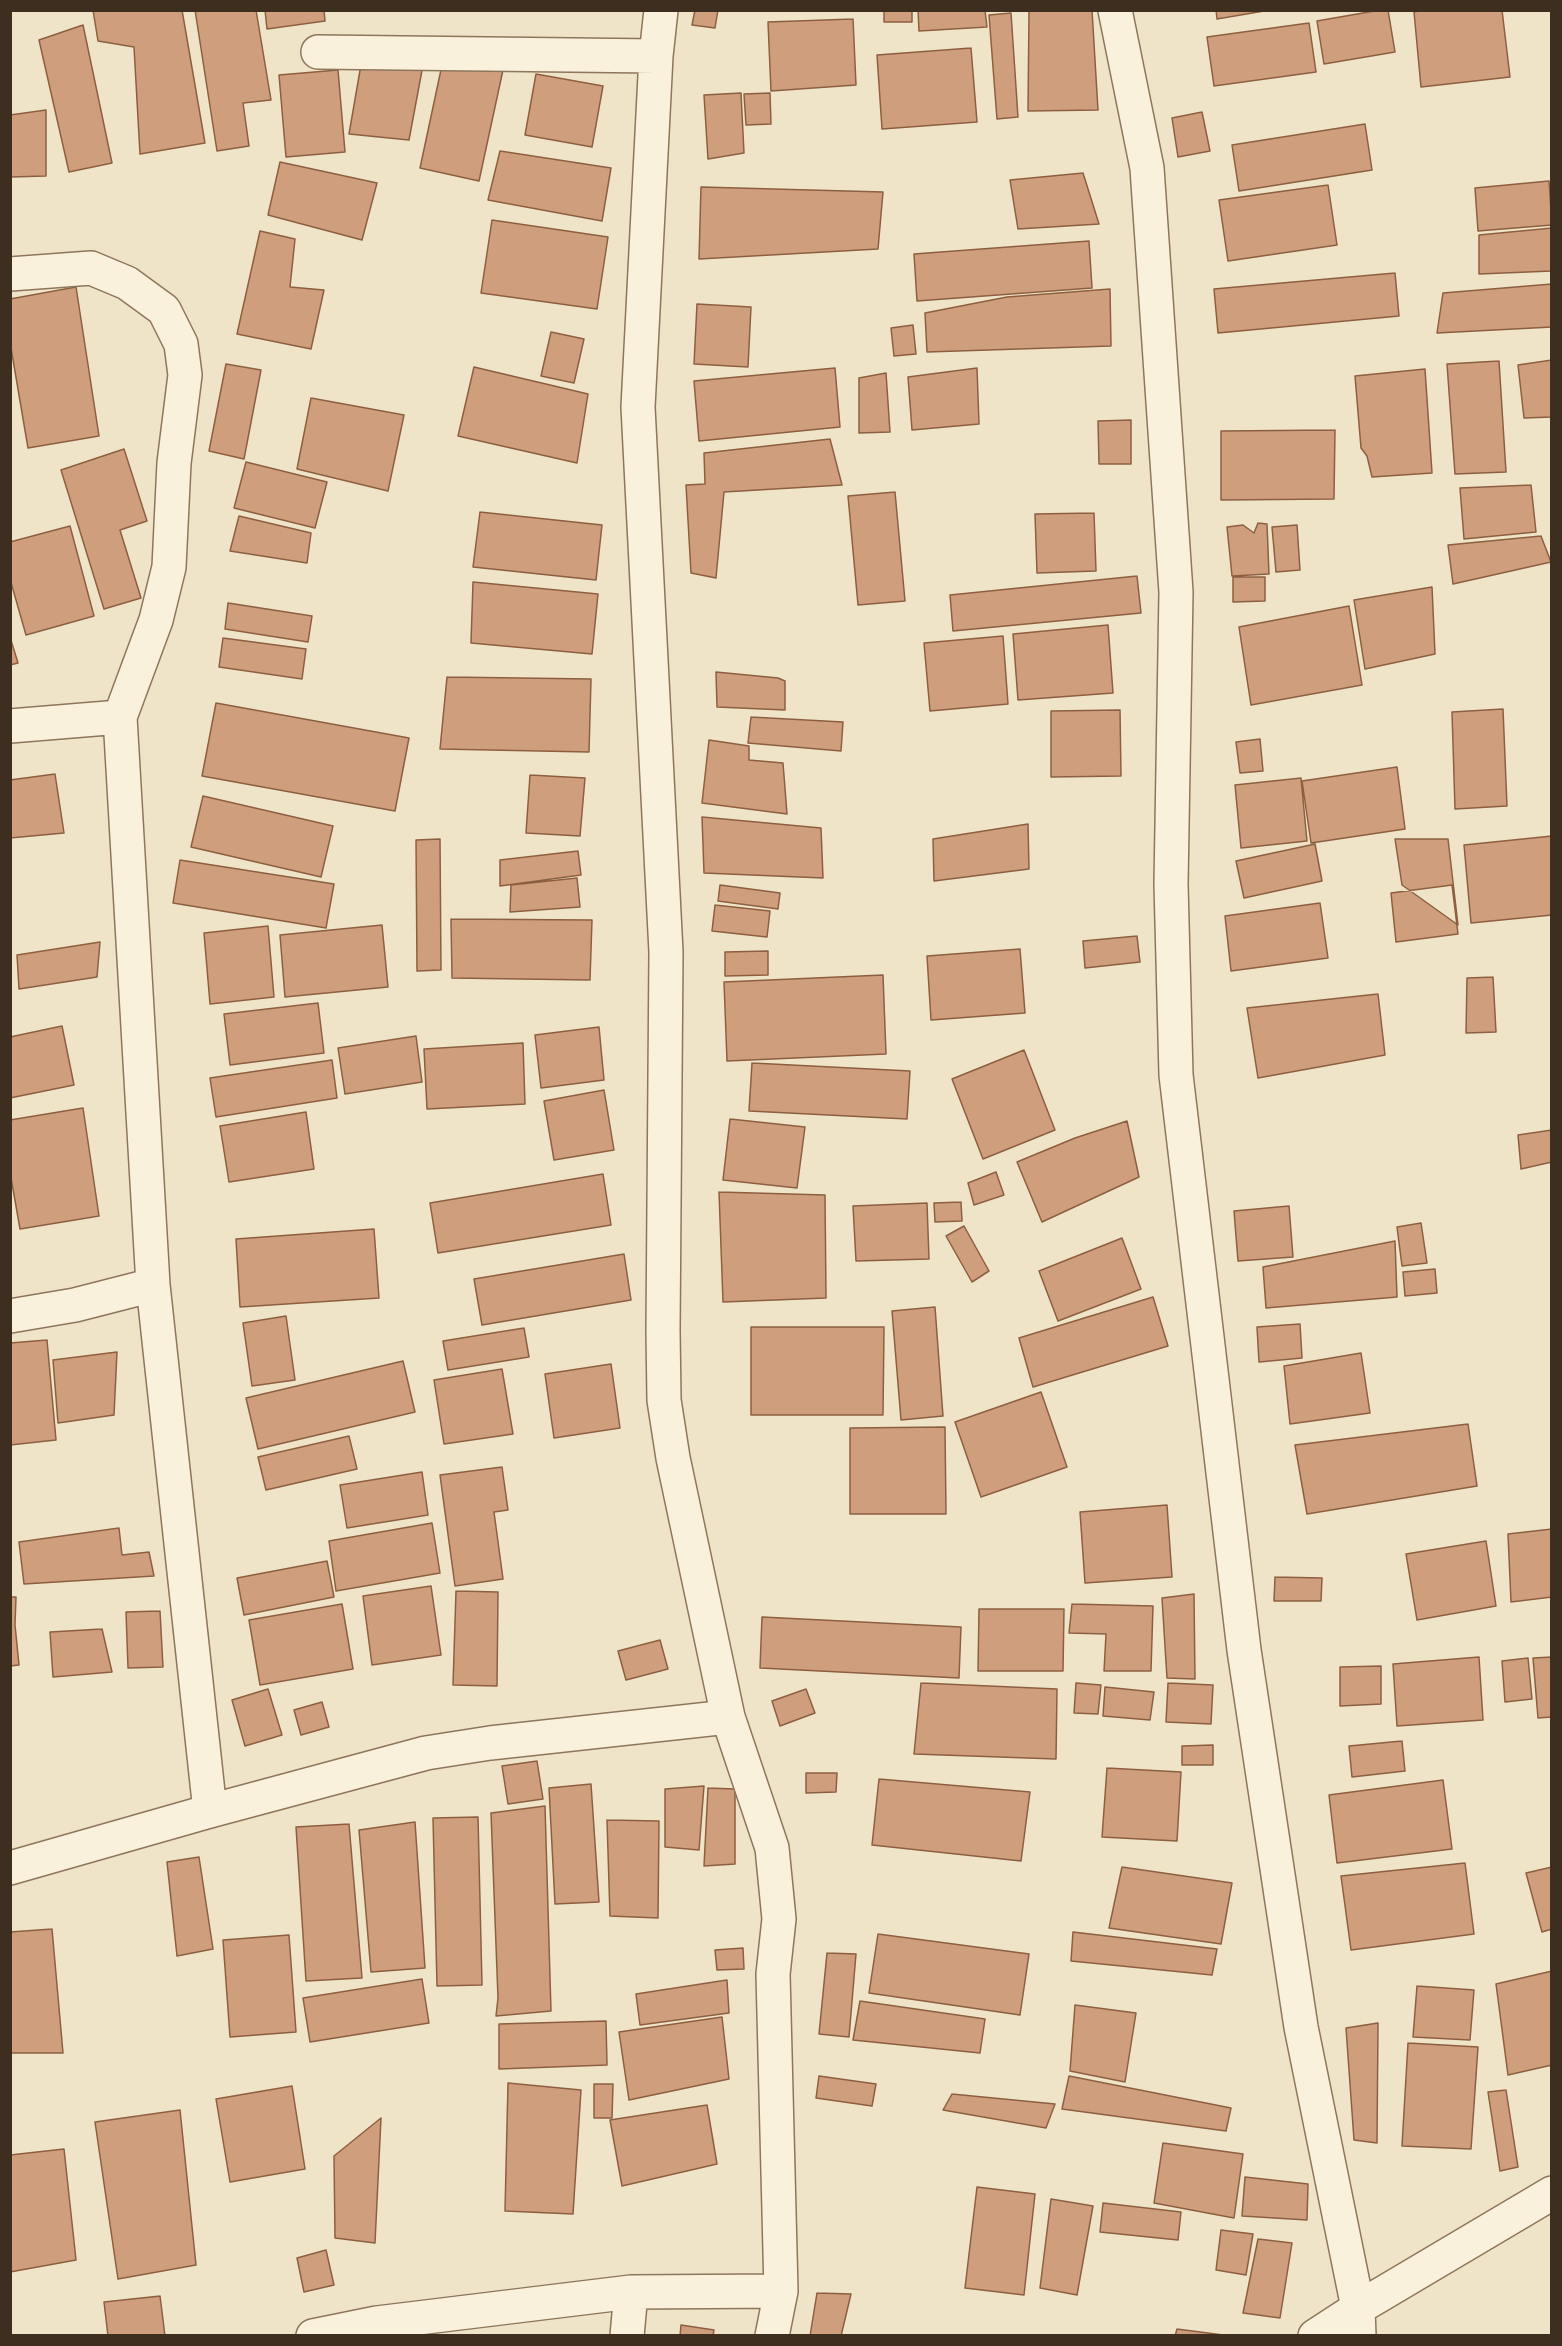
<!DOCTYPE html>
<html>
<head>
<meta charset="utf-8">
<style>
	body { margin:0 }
	#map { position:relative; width:1562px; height:2346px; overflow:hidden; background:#f0e4c8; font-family:Merriweather,serif }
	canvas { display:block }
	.frame { position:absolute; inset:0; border:12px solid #3d2e20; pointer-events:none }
</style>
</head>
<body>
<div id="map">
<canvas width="1562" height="2346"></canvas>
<div class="frame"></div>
</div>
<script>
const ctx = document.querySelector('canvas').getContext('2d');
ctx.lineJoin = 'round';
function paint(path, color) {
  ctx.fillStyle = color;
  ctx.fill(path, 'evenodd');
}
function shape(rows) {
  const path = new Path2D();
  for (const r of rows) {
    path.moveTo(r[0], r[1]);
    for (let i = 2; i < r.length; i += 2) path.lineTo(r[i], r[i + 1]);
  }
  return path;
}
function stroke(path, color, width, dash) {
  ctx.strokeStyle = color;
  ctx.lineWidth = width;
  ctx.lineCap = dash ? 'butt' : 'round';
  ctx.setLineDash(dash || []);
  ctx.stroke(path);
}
const building = shape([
	[93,10,182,10,205,143,140,154,134,47,98,41,93,10],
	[195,10,256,10,271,100,243,103,249,146,217,151,195,10],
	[265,10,324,10,325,21,267,29,265,10],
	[695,10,718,10,715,28,692,25,695,10],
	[884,10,912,10,912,22,884,22,884,10],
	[918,10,985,10,987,27,919,31,918,10],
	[1092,10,1098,110,1028,111,1029,11,1092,10],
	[1216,10,1270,10,1217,19,1216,10],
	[1380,10,1388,10,1395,52,1324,64,1317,21,1380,10],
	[1424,10,1502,10,1510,77,1421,87,1414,12,1424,10],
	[1011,13,1018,117,997,119,989,15,1011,13],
	[853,19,856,85,771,91,768,22,853,19],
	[1309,23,1316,72,1214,86,1207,37,1309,23],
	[83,25,112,163,69,172,39,40,83,25],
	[971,48,977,122,882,129,877,55,971,48],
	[362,59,423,65,409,140,349,134,362,59],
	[442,65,503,70,479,181,420,168,442,65],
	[338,70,345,152,286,157,279,75,338,70],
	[536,74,603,86,592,147,525,135,536,74],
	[741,93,744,153,708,159,704,95,741,93],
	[770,93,771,124,746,125,744,94,770,93],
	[46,110,46,176,10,177,10,115,46,110],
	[1202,112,1210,151,1178,157,1172,118,1202,112],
	[1365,124,1372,170,1239,191,1232,145,1365,124],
	[500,151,611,168,602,221,488,200,500,151],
	[280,162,377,183,362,240,268,215,280,162],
	[1083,173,1099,224,1018,229,1010,180,1083,173],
	[1549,181,1552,225,1478,231,1475,188,1549,181],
	[1328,185,1337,245,1228,261,1219,200,1328,185],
	[701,187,883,192,878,249,699,259,701,187],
	[492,220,608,237,597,309,481,293,492,220],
	[1552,228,1552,271,1479,274,1479,235,1552,228],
	[260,231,295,239,290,287,324,290,311,349,237,334,260,231],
	[1089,241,1092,288,917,301,914,254,1089,241],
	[1395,273,1399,316,1218,333,1214,289,1395,273],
	[1552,284,1552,327,1437,333,1443,293,1552,284],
	[76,287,99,436,28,448,10,342,10,299,76,287],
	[1110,289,1111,346,927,352,925,313,1007,297,1110,289],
	[697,304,751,307,748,367,694,364,697,304],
	[913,325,916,354,894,356,891,328,913,325],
	[551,332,584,339,574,383,541,376,551,332],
	[1552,360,1552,417,1524,418,1518,365,1552,360],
	[1499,361,1506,472,1455,474,1447,364,1499,361],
	[226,364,261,370,244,459,209,451,226,364],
	[474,367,588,394,577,463,458,436,474,367],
	[835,368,840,427,699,441,694,381,835,368],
	[977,368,979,424,912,430,908,377,977,368],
	[1425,369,1432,473,1372,477,1367,456,1361,448,1355,376,1425,369],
	[886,373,890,432,859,433,859,378,886,373],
	[311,398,404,415,388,491,297,469,311,398],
	[1131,420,1131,464,1099,464,1098,421,1131,420],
	[1335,430,1334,499,1221,500,1221,431,1335,430],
	[830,439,842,485,724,492,716,578,691,573,686,485,705,484,704,453,830,439],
	[124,449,147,521,120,530,141,598,104,609,61,470,124,449],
	[246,462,327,482,315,528,234,508,246,462],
	[1531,485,1536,532,1464,539,1460,488,1531,485],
	[895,492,905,601,858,605,848,496,895,492],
	[480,512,602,525,596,580,473,567,480,512],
	[1094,513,1096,571,1037,573,1035,514,1094,513],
	[239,516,311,533,307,563,230,551,239,516],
	[1258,523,1267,524,1269,574,1232,576,1227,527,1243,525,1254,533,1258,523],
	[1297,525,1300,570,1276,572,1272,527,1297,525],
	[70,526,94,616,26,635,10,579,10,542,70,526],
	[1541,536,1551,562,1453,584,1448,545,1541,536],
	[1137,576,1141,613,953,631,950,595,1137,576],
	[1233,577,1265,577,1265,601,1233,602,1233,577],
	[473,582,598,594,592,654,471,643,473,582],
	[1432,587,1435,654,1365,669,1354,600,1432,587],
	[228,603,312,616,308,642,225,629,228,603],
	[1349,606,1362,685,1251,705,1239,627,1349,606],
	[1108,625,1113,693,1018,700,1013,634,1108,625],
	[1003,636,1008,704,930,711,924,643,1003,636],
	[10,637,18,663,10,665,10,637],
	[223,638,306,649,302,679,219,667,223,638],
	[716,672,778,678,785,681,785,710,717,707,716,672],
	[447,677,591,679,589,752,440,749,447,677],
	[216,703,409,738,395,811,202,776,216,703],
	[1503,709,1507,806,1455,809,1452,712,1503,709],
	[1120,710,1121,776,1051,777,1051,711,1120,710],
	[751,717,843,722,841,751,748,743,751,717],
	[1260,739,1263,771,1240,773,1236,742,1260,739],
	[709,740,749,746,749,760,783,763,787,814,702,803,709,740],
	[1397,767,1405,829,1311,843,1302,781,1397,767],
	[55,774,64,833,10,838,10,780,55,774],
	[530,775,585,778,580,836,526,833,530,775],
	[1301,778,1307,841,1241,848,1235,785,1301,778],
	[203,796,333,826,321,877,191,847,203,796],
	[702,817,821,828,823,878,704,873,702,817],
	[1028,824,1029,869,934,881,933,839,1028,824],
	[1552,836,1552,915,1471,923,1464,845,1552,836],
	[440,839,441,970,417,971,416,840,440,839],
	[1395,839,1448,839,1458,925,1402,885,1395,839],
	[1315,844,1322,881,1244,898,1236,861,1315,844],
	[578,851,581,875,500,886,500,860,578,851],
	[180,860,334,884,326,928,173,903,180,860],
	[577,878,580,907,510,912,511,885,577,878],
	[720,885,780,893,778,909,718,901,720,885],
	[1452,885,1458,934,1396,942,1391,893,1452,885],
	[1320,903,1328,958,1231,971,1225,916,1320,903],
	[715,905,770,911,767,937,712,931,715,905],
	[451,919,592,920,590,980,452,978,451,919],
	[382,925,388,987,285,997,280,935,382,925],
	[268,926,274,997,210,1004,204,933,268,926],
	[1137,936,1140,962,1085,968,1083,941,1137,936],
	[100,942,97,977,19,989,17,955,100,942],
	[1020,949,1025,1013,931,1020,927,956,1020,949],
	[768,951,768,975,725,976,725,952,768,951],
	[883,975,886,1054,727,1061,724,982,883,975],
	[1493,977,1496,1032,1466,1033,1467,978,1493,977],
	[1378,994,1385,1055,1258,1078,1247,1008,1378,994],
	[318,1003,324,1053,230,1065,224,1014,318,1003],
	[62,1026,74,1085,10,1098,10,1037,62,1026],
	[599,1027,604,1080,541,1088,535,1035,599,1027],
	[416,1036,422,1082,345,1094,338,1048,416,1036],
	[523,1043,525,1104,427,1109,424,1049,523,1043],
	[1024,1050,1055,1130,983,1159,952,1079,1024,1050],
	[332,1060,337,1098,216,1117,210,1078,332,1060],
	[752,1063,910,1071,907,1119,749,1111,752,1063],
	[604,1090,614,1150,554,1160,544,1101,604,1090],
	[83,1108,99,1216,20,1229,10,1172,10,1120,83,1108],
	[306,1112,314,1169,229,1182,220,1126,306,1112],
	[730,1119,805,1127,797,1188,723,1180,730,1119],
	[1127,1121,1139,1177,1042,1222,1017,1162,1075,1138,1127,1121],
	[1552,1130,1552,1162,1521,1169,1518,1135,1552,1130],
	[996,1172,1004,1195,974,1205,968,1183,996,1172],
	[603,1174,611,1225,438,1253,430,1203,603,1174],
	[719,1192,825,1195,826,1298,723,1302,719,1192],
	[961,1202,962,1221,935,1222,934,1203,961,1202],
	[927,1203,929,1259,856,1261,853,1206,927,1203],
	[1289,1206,1293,1257,1238,1261,1234,1211,1289,1206],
	[1421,1223,1427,1263,1402,1266,1397,1227,1421,1223],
	[964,1226,989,1271,972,1282,946,1236,964,1226],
	[374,1229,379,1298,240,1307,236,1239,374,1229],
	[1122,1238,1141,1289,1058,1321,1039,1271,1122,1238],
	[1395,1241,1397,1297,1266,1308,1263,1267,1395,1241],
	[624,1254,631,1300,482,1325,474,1279,624,1254],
	[1435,1269,1437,1293,1405,1296,1403,1272,1435,1269],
	[1153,1297,1168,1346,1033,1387,1019,1338,1153,1297],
	[935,1307,943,1416,901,1420,892,1311,935,1307],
	[286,1316,295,1380,252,1386,243,1323,286,1316],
	[1300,1324,1302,1358,1259,1362,1257,1327,1300,1324],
	[751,1327,884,1327,883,1415,751,1415,751,1327],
	[524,1328,529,1357,448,1370,443,1341,524,1328],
	[47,1340,56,1440,10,1445,10,1343,47,1340],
	[117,1352,114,1415,58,1423,53,1360,117,1352],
	[1361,1353,1370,1413,1290,1424,1284,1366,1361,1353],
	[403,1361,415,1412,258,1449,246,1398,403,1361],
	[611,1364,620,1428,554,1438,545,1374,611,1364],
	[502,1369,513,1434,444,1444,434,1380,502,1369],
	[1041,1392,1067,1467,981,1497,955,1422,1041,1392],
	[1468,1424,1477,1486,1307,1514,1295,1445,1468,1424],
	[945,1427,946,1514,850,1514,850,1428,945,1427],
	[349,1436,357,1469,266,1490,258,1457,349,1436],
	[502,1467,508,1510,494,1512,503,1579,455,1586,440,1475,502,1467],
	[422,1472,428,1515,347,1528,340,1485,422,1472],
	[1167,1505,1172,1577,1085,1583,1080,1512,1167,1505],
	[432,1523,440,1573,336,1591,329,1541,432,1523],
	[119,1528,122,1555,149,1552,154,1576,24,1584,19,1542,119,1528],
	[1552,1529,1552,1597,1511,1602,1508,1534,1552,1529],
	[1486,1541,1496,1606,1417,1620,1406,1554,1486,1541],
	[327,1561,334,1597,244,1615,237,1578,327,1561],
	[1275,1577,1322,1578,1321,1601,1274,1601,1275,1577],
	[431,1586,441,1655,372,1665,363,1596,431,1586],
	[456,1591,498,1592,497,1686,453,1685,456,1591],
	[1194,1594,1195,1679,1167,1678,1162,1598,1194,1594],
	[10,1597,16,1597,15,1625,19,1665,10,1666,10,1597],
	[342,1604,353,1669,260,1685,249,1620,342,1604],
	[1072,1604,1153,1606,1151,1671,1104,1671,1106,1634,1069,1633,1072,1604],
	[979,1609,1064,1609,1063,1671,978,1671,979,1609],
	[160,1611,163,1667,128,1668,126,1612,160,1611],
	[762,1617,961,1627,959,1678,760,1668,762,1617],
	[102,1629,112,1672,53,1677,50,1632,102,1629],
	[660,1640,668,1669,626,1680,618,1651,660,1640],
	[1479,1657,1483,1720,1397,1726,1393,1664,1479,1657],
	[1552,1657,1552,1717,1538,1718,1533,1658,1552,1657],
	[1528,1658,1532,1699,1505,1702,1502,1661,1528,1658],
	[1381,1666,1381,1704,1340,1706,1340,1667,1381,1666],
	[921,1683,1057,1689,1056,1759,914,1754,921,1683],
	[1076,1683,1101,1685,1098,1714,1074,1713,1076,1683],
	[1168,1683,1213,1685,1211,1724,1166,1722,1168,1683],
	[1105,1687,1154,1692,1150,1720,1103,1716,1105,1687],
	[268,1689,282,1735,245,1746,232,1700,268,1689],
	[806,1689,815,1713,780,1726,772,1701,806,1689],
	[322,1702,329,1727,301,1735,294,1710,322,1702],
	[1402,1741,1405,1771,1352,1777,1349,1746,1402,1741],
	[1213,1745,1213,1765,1182,1765,1182,1746,1213,1745],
	[537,1761,543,1799,508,1804,502,1766,537,1761],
	[1107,1768,1181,1772,1177,1841,1102,1837,1107,1768],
	[806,1773,837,1773,836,1792,806,1793,806,1773],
	[879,1779,1030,1792,1021,1861,872,1845,879,1779],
	[1443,1780,1452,1849,1337,1863,1329,1795,1443,1780],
	[591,1784,599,1902,555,1904,549,1788,591,1784],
	[704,1786,699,1850,665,1847,665,1789,704,1786],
	[708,1788,735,1789,735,1864,704,1866,708,1788],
	[545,1806,551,2011,496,2016,498,1998,491,1813,545,1806],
	[478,1817,482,1985,437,1986,433,1818,478,1817],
	[607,1820,659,1821,658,1918,610,1916,607,1820],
	[415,1822,425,1968,371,1972,359,1830,415,1822],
	[349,1824,362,1978,306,1981,296,1827,349,1824],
	[199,1857,213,1949,177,1956,167,1862,199,1857],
	[1465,1863,1474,1934,1351,1950,1341,1876,1465,1863],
	[1122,1867,1232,1883,1221,1944,1109,1928,1122,1867],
	[1552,1867,1552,1929,1542,1932,1526,1873,1552,1867],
	[52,1929,63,2053,10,2053,10,1932,52,1929],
	[1073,1932,1217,1949,1212,1975,1071,1961,1073,1932],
	[878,1934,1029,1954,1020,2015,869,1993,878,1934],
	[289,1935,296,2032,230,2037,223,1940,289,1935],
	[743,1948,744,1969,717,1970,715,1950,743,1948],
	[827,1953,856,1954,849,2037,819,2034,827,1953],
	[1552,1971,1552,2065,1508,2075,1496,1984,1552,1971],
	[422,1979,429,2023,310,2042,303,1998,422,1979],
	[727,1980,729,2013,640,2025,636,1994,727,1980],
	[1417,1986,1474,1990,1470,2040,1413,2037,1417,1986],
	[860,2001,985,2019,980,2053,853,2040,860,2001],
	[1075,2005,1136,2013,1125,2082,1070,2071,1075,2005],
	[722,2017,729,2079,629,2100,619,2032,722,2017],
	[606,2021,607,2065,499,2069,499,2024,606,2021],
	[1378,2023,1377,2143,1354,2140,1346,2028,1378,2023],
	[1408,2043,1478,2047,1471,2149,1402,2146,1408,2043],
	[819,2076,876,2084,872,2106,816,2098,819,2076],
	[1069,2076,1231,2108,1226,2131,1062,2109,1069,2076],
	[508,2083,581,2090,573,2214,505,2211,508,2083],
	[594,2084,613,2084,612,2118,594,2118,594,2084],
	[292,2086,305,2169,230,2182,216,2099,292,2086],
	[1506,2090,1518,2167,1500,2171,1488,2092,1506,2090],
	[952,2094,1055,2104,1046,2128,943,2110,952,2094],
	[707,2105,717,2164,622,2186,610,2120,707,2105],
	[180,2110,196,2265,118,2279,95,2122,180,2110],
	[381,2118,375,2243,335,2238,334,2156,381,2118],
	[1163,2143,1243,2154,1234,2218,1154,2203,1163,2143],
	[64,2149,76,2260,10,2272,10,2155,64,2149],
	[1245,2177,1308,2184,1307,2220,1242,2216,1245,2177],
	[977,2187,1035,2194,1024,2295,965,2288,977,2187],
	[1051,2199,1093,2206,1077,2295,1040,2288,1051,2199],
	[1103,2203,1181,2212,1178,2240,1100,2232,1103,2203],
	[1221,2230,1253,2234,1246,2275,1216,2270,1221,2230],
	[1258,2239,1292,2243,1280,2318,1243,2313,1258,2239],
	[326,2250,334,2285,304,2292,297,2258,326,2250],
	[817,2293,851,2294,841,2336,810,2336,817,2293],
	[160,2296,165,2336,108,2336,104,2302,160,2296],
	[681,2325,714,2330,713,2336,680,2336,681,2325],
	[1177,2329,1231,2336,1175,2336,1177,2329]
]);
const minor = shape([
	[661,10,656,56,638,407,666,952,663,1330,664,1400,673,1458,728,1717,772,1848,779,1919,773,1974,781,2291,772,2336],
	[1115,10,1147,168,1176,592,1171,884,1176,1075,1244,1650,1301,2027,1358,2308,1359,2336],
	[318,52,656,56],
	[10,274,91,268,127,283,164,310,181,344,185,375,174,463,169,567,156,620,120,717,153,1285,210,1811],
	[10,726,120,717],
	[10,1316,75,1305,153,1285],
	[10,1868,210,1811,426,1753,490,1743,728,1717],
	[313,2336,377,2323,631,2292,781,2291],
	[627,2336,631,2292],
	[1315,2336,1358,2308,1552,2193]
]);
paint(building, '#cf9f7d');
stroke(building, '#8d5f41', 1.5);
stroke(minor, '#8d765c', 36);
stroke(minor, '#faf1dc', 33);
</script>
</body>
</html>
